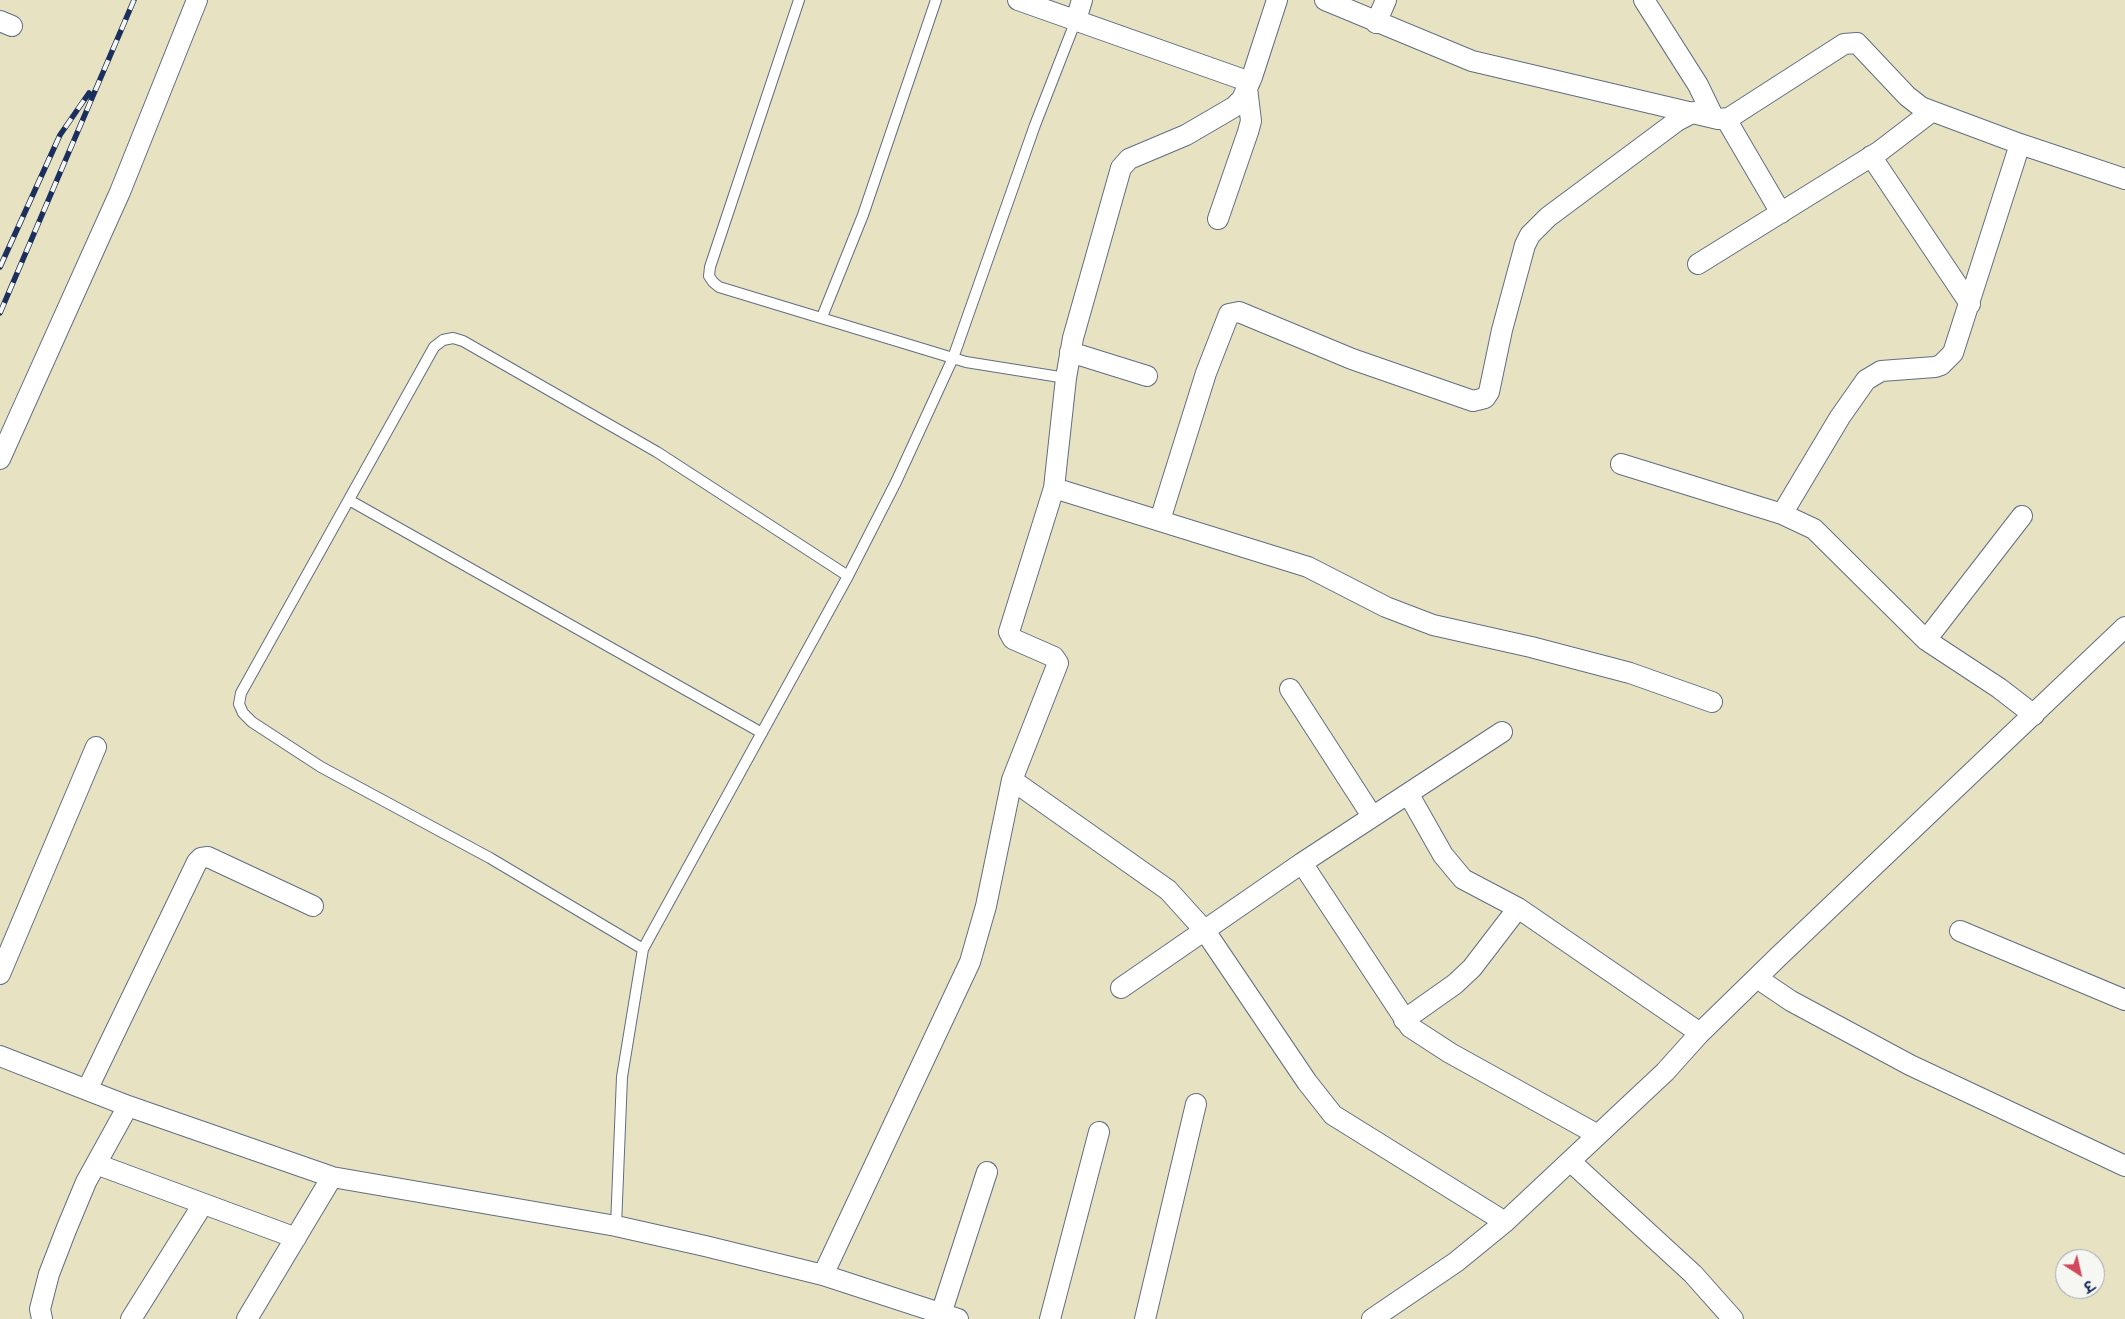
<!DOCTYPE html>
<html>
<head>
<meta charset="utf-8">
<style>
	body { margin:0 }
	#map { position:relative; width:2125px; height:1319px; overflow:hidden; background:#e7e2c1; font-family:Sriracha,"Playpen Sans Deva",sans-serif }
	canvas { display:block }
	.north { position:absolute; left:2055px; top:1249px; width:50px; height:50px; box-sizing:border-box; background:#f6f6f2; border:1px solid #9ea6b7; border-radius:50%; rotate:145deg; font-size:14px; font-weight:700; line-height:20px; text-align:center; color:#1b2f5e }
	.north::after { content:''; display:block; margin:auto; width:18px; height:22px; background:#d1495b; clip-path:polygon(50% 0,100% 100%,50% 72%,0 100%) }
</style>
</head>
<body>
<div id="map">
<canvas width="2125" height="1319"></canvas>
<div class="north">उ</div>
</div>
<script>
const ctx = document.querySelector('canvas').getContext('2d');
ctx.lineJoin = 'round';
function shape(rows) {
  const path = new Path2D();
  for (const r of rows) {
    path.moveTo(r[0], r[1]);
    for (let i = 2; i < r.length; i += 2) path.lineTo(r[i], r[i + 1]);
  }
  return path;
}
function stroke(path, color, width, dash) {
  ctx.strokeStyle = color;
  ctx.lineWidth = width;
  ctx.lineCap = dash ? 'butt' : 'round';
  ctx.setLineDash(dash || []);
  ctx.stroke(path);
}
const lane = shape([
	[799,0,710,267,709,276,713,282,719,287,966,362,1066,378],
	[822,317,863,215,936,0],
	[349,500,762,733],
	[643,949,490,858,321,767,252,722,243,713,239,704,241,693,434,347,443,340,453,338,463,341,657,452,848,576],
	[616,1226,622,1077,643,949,848,576,896,482,953,358,1035,125,1076,20]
]);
const street = shape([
	[1018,0,1250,82],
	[1325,0,1472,61,1718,119,1729,118,1844,44,1857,43,1907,96,1921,107,2020,144,2125,179],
	[1644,0,1698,85,1714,118],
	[1076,20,1082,0],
	[0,21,12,26],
	[1376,23,1386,0],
	[1726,119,1781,213],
	[1871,156,1970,304],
	[1218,219,1248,132,1251,121,1247,88],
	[1698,264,1880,151,1931,112],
	[1070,352,1147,376],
	[0,459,120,192,197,0],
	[1621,464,1782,514,1814,529,1926,640,1999,688,2034,715],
	[1054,488,1308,567,1386,607,1433,625,1531,647,1630,673,1712,702],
	[1782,514,1840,417,1866,380,1881,371,1935,367,1941,365,1953,353,2020,144],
	[1160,520,1206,373,1229,314,1239,312,1352,359,1473,401,1485,398,1489,392,1502,330,1525,245,1530,235,1548,217,1677,121,1694,112],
	[1926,640,2022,516],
	[1290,689,1372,816],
	[1012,780,1168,890,1205,931,1307,1082,1333,1115,1505,1222],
	[1409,795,1443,855,1463,879,1518,908,1700,1033],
	[1302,863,1410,1027,1450,1053,1598,1135],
	[1960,931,2125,1000],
	[0,974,96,747],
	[1757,978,1791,1001,1910,1065,2125,1166],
	[1121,988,1302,863,1502,732],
	[1404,1020,1455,984,1472,968,1518,908],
	[0,1056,128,1106,332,1177,616,1226,705,1246,823,1275,958,1319],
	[87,1090,197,862,201,858,208,857,313,906],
	[1570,1161,1693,1274,1733,1319],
	[96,1164,296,1238],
	[823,1275,970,962,986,906,1012,780,1058,663,1054,657,1013,639,1009,632,1054,488,1066,378,1073,338,1121,168,1129,159,1186,135,1234,107,1242,99,1252,77,1277,0],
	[941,1314,987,1172],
	[42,1319,40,1309,49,1274,66,1230,86,1182,128,1106],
	[131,1319,203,1204],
	[247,1319,332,1177],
	[1050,1319,1099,1132],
	[1145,1319,1196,1104],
	[1372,1319,1456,1262,1505,1222,1665,1072,1700,1033,1778,957,2125,627]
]);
const rail = shape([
	[0,267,60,135,89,93],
	[0,313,134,0]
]);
stroke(lane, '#626e81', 12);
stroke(street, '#626e81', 22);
stroke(lane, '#fff', 10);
stroke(street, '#fff', 20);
stroke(rail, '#1b2f5e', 5.5);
stroke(rail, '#f6f6f2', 4, [11]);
</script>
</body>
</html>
